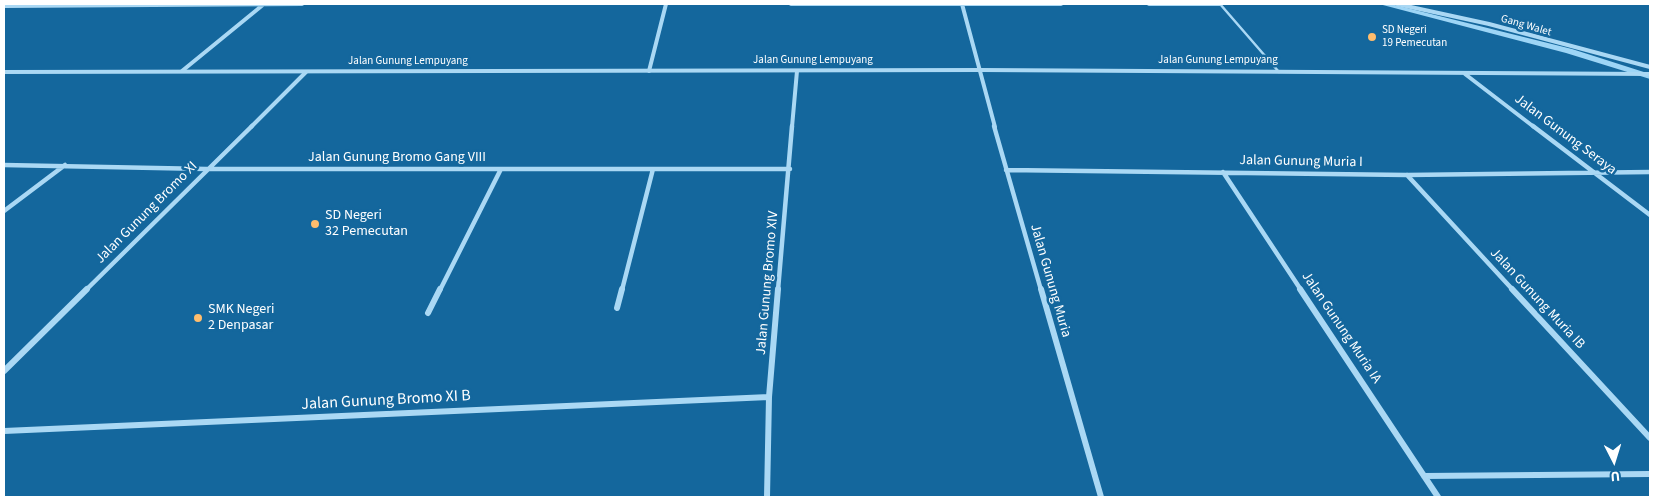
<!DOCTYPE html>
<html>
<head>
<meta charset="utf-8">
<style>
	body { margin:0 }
	#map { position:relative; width:1654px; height:501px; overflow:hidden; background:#14679d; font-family:"Source Sans 3",sans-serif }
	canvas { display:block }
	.frame { position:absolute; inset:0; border:5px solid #fff; pointer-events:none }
	.north { position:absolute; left:1589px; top:436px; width:50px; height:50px; -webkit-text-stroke:4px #14679d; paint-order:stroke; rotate:175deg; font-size:14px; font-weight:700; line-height:20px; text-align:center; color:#fff }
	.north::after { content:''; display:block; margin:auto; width:18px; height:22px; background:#fff; clip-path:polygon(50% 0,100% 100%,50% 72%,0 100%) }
</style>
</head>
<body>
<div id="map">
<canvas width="1654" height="501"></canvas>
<div class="frame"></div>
<div class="north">U</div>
</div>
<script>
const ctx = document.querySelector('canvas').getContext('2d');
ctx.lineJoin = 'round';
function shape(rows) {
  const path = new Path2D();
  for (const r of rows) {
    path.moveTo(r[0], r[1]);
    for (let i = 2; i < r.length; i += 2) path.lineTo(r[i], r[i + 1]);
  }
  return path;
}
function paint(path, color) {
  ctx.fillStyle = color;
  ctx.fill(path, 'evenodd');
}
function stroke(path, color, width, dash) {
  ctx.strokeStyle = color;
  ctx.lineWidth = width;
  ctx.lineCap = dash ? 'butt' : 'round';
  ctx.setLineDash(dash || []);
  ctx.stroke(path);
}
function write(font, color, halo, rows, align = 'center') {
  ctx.font = font + ' "Source Sans 3",sans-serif';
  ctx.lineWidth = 5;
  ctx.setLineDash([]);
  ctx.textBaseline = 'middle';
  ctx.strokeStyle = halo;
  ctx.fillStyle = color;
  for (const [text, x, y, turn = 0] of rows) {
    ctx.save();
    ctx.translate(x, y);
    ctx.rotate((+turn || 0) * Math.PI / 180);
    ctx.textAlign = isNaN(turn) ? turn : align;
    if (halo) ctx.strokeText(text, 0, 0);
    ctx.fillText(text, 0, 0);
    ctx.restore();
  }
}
const stream = shape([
	[1379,4,1391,4,1572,49,1650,74,1650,79,1566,53,1379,4]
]);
const service = shape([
	[1220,4,1279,72]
]);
const minorFar2 = shape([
	[791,4,1061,4],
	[962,4,995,127],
	[1149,4,1220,4],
	[1397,4,1489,24,1650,67],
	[4,6,302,4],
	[182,71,264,4],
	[649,71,666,4],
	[1465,74,1534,127],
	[251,127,306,72],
	[792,127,797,71]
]);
const minorFar1 = shape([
	[994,126,1041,290],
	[1533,126,1650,215],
	[4,165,206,169,790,169],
	[1006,170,1407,175,1650,172],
	[1223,172,1301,290],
	[1407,175,1513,290],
	[4,211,65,165],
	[86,290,252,126],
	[440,290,501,169],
	[622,290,653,169],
	[778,290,792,126]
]);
const minor = shape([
	[1041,289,1101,497],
	[1300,289,1438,497],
	[1512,289,1650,438],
	[617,308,622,289],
	[428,313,440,289],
	[4,371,87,289],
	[4,431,769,397],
	[1424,476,1650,474],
	[767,497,769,397,778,289]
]);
const tertiary = shape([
	[981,68,1650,72,1650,76,981,72,4,74,4,70,981,68]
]);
const markers = [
	[1372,37,5,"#ffbd6d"],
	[315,224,5,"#ffbd6d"],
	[198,318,5,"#ffbd6d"]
];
const farStreetnames = [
	["Gang Walet",1526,26,16],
	["Jalan Gunung Lempuyang",813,61],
	["Jalan Gunung Lempuyang",1218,61],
	["Jalan Gunung Lempuyang",408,62]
];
const farPoinames = [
	["SD Negeri",1382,31],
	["19 Pemecutan",1382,44]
];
const streetNames = [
	["Jalan Gunung Seraya",1565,135,37],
	["Jalan Gunung Bromo Gang VIII",397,158],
	["Jalan Gunung Muria I",1301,162,1],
	["Jalan Gunung Bromo XI",147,213,-45],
	["Jalan Gunung Muria",1050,281,74],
	["Jalan Gunung Bromo XIV",768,283,-85],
	["Jalan Gunung Muria IB",1537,299,47],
	["Jalan Gunung Muria IA",1341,328,56]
];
const poiNames = [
	["SD Negeri",325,216],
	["32 Pemecutan",325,232],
	["SMK Negeri",208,310],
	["2 Denpasar",208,326]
];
const nearStreetnames = [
	["Jalan Gunung Bromo XI B",386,401,-3]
];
paint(stream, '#9dd5f6');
stroke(service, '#aad8f4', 2.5);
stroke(minorFar2, '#aad8f4', 4);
stroke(minorFar1, '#aad8f4', 4.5);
stroke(minor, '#aad8f4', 6);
paint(tertiary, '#aad8f4');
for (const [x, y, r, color] of markers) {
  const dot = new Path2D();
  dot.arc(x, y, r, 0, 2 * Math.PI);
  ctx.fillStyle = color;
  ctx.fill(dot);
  stroke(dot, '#14679d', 2);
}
write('11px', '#fff', '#14679d', farStreetnames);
write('11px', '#fff', '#14679d', farPoinames, 'left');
write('14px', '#fff', '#14679d', streetNames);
write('14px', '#fff', '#14679d', poiNames, 'left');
write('16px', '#fff', '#14679d', nearStreetnames);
</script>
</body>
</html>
